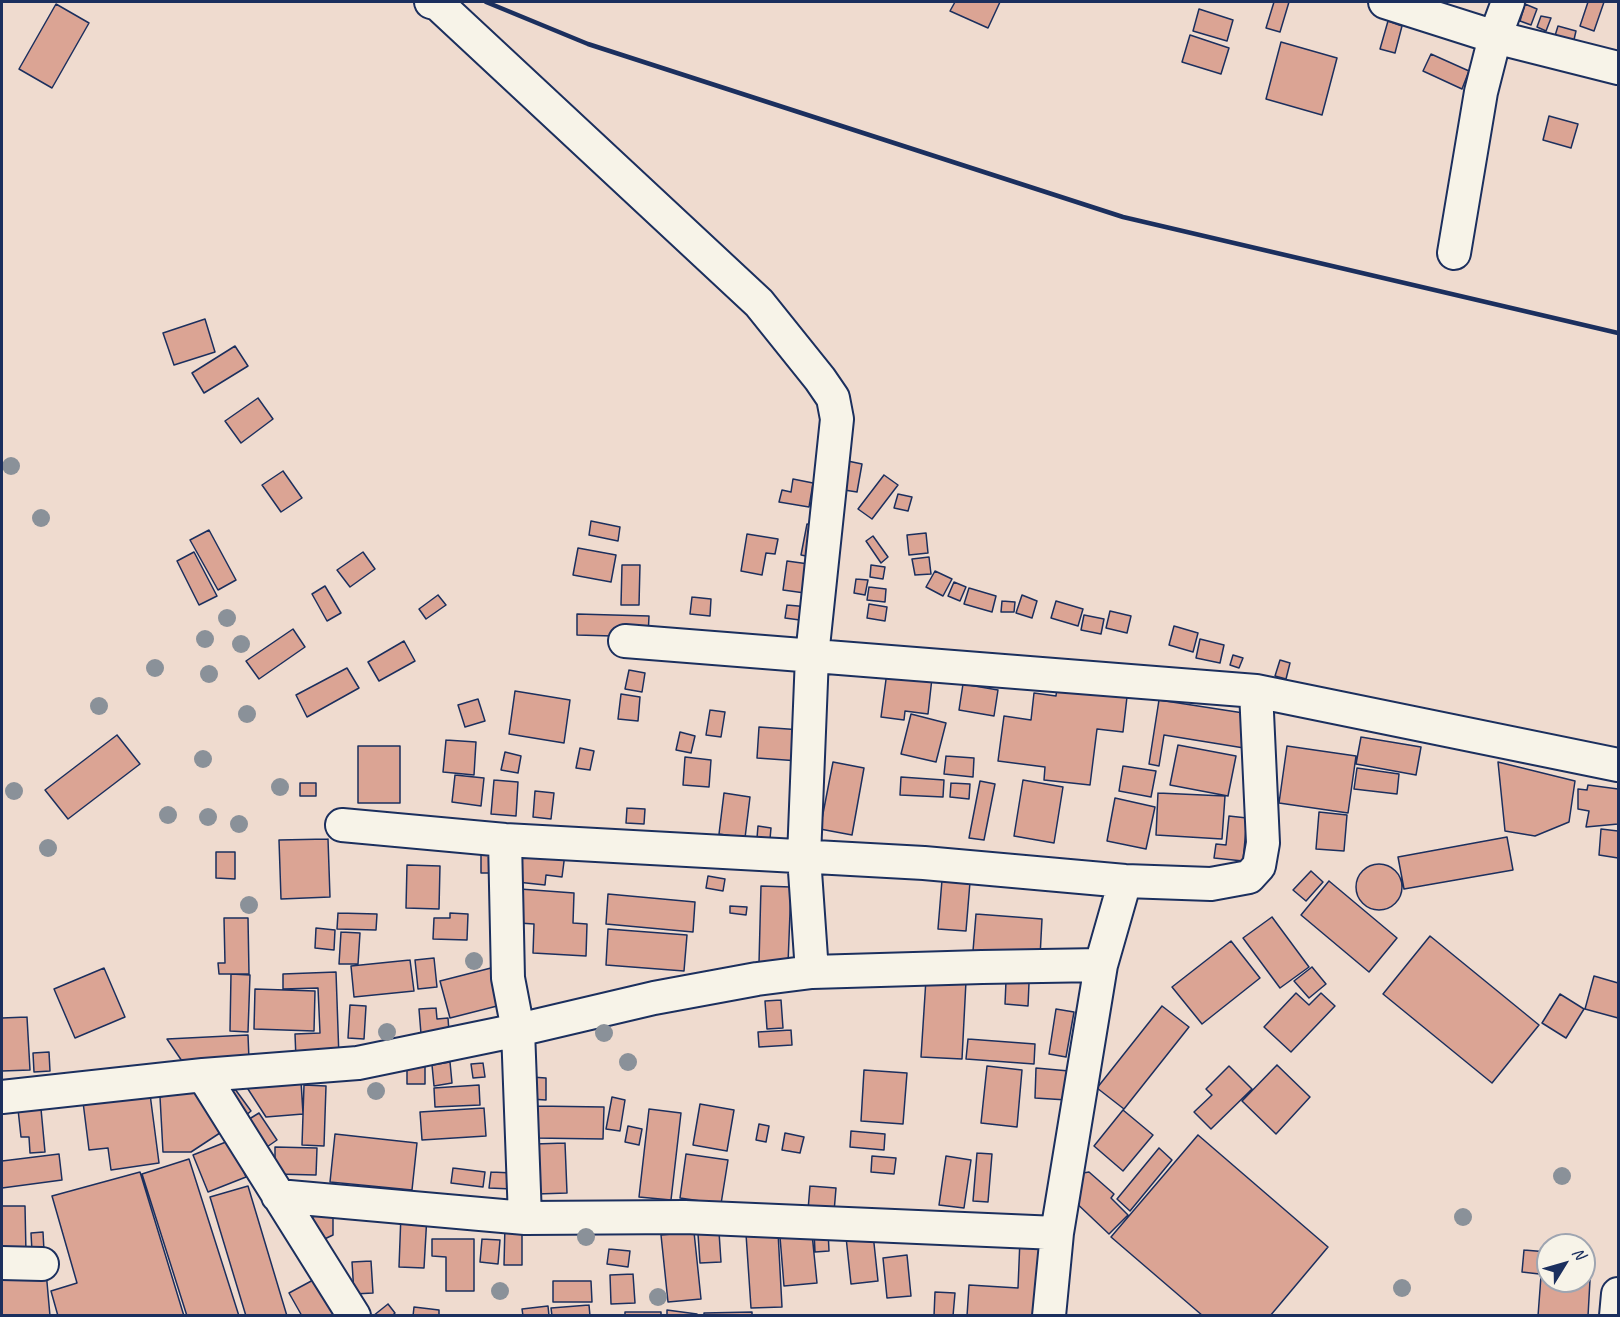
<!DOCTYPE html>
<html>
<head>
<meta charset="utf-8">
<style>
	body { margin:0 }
	#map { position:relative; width:1620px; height:1317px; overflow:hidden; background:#efdbcf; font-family:Caveat,sans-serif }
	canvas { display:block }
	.frame { position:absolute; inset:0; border:3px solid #1b2f5e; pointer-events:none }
	.north { position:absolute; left:1536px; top:1233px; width:60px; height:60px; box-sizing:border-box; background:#f7f3e8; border:2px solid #9fa5b1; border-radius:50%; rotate:53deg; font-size:16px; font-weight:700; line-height:24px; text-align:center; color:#1b2f5e }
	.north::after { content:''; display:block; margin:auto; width:21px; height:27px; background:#1b2f5e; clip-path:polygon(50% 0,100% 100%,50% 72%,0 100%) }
</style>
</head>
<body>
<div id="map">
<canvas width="1620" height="1317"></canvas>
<div class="frame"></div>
<div class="north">N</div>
</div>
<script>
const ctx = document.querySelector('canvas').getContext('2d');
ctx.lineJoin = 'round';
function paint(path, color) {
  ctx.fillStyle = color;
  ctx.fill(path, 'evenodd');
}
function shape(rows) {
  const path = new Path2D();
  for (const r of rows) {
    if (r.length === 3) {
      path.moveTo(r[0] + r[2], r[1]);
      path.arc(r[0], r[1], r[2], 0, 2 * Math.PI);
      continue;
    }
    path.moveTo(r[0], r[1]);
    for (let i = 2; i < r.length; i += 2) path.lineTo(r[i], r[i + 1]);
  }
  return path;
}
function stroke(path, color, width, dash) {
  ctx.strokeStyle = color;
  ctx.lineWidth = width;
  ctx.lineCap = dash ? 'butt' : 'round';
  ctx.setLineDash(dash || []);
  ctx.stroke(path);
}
const building = shape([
	[955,2,1000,2,988,28,950,11,955,2],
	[1274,2,1289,2,1280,32,1266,28,1274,2],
	[1588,2,1604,2,1594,31,1580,26,1588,2],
	[56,4,89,23,52,88,19,69,56,4],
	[1525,4,1537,9,1531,25,1520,21,1525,4],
	[1199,9,1233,20,1227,41,1193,31,1199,9],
	[1541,16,1551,18,1546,31,1537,27,1541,16],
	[1388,21,1402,26,1395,53,1380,49,1388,21],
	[1558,26,1576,31,1573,44,1554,39,1558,26],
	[1190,35,1229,48,1221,74,1182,62,1190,35],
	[1281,42,1337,58,1322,115,1266,99,1281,42],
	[1431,54,1469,71,1462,89,1423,71,1431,54],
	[1549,116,1578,124,1571,148,1543,140,1549,116],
	[205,319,215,352,174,365,163,333,205,319],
	[235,346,248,366,204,393,192,373,235,346],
	[258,398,273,419,241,443,225,421,258,398],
	[843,460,862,464,857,492,838,489,843,460],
	[283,471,302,498,281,512,262,485,283,471],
	[884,475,898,485,872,519,858,509,884,475],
	[793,479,813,483,809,507,779,502,782,490,791,492,793,479],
	[898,494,912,497,908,511,894,508,898,494],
	[591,521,620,527,618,541,589,535,591,521],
	[807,524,822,527,816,558,801,555,807,524],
	[209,530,236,580,218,590,190,540,209,530],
	[926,533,928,553,909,555,907,535,926,533],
	[747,534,778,539,775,554,766,553,762,575,741,571,747,534],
	[873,536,888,557,881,563,866,541,873,536],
	[578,548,616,555,611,582,573,575,578,548],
	[194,552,217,596,199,605,177,561,194,552],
	[363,552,375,569,350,587,337,570,363,552],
	[929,557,931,574,915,575,912,559,929,557],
	[787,561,816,565,812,594,783,590,787,561],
	[622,565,640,565,639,605,621,605,622,565],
	[871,565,885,567,883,579,870,577,871,565],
	[935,571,952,579,943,596,926,587,935,571],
	[856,579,868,580,865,595,854,593,856,579],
	[954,582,966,587,960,601,948,596,954,582],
	[325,586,341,613,327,621,312,594,325,586],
	[869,587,886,589,885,602,867,600,869,587],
	[969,588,996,596,992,612,964,604,969,588],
	[438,595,446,605,426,619,419,609,438,595],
	[1022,595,1037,601,1032,618,1016,613,1022,595],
	[692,597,711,599,710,616,690,614,692,597],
	[1002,601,1015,602,1014,612,1001,612,1002,601],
	[1056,601,1083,609,1078,626,1051,618,1056,601],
	[869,604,887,607,885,621,867,618,869,604],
	[787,605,809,607,807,621,785,618,787,605],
	[1110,611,1131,616,1127,633,1106,628,1110,611],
	[577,614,649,616,648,637,577,635,577,614],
	[1084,615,1104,619,1101,634,1081,630,1084,615],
	[1174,626,1198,633,1193,652,1169,645,1174,626],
	[293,629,305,647,259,679,246,661,293,629],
	[1200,639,1224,645,1220,663,1196,658,1200,639],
	[404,641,415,661,379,681,368,662,404,641],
	[1233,655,1243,658,1239,668,1230,665,1233,655],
	[1280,660,1290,663,1286,679,1275,676,1280,660],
	[347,668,359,688,307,717,296,695,347,668],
	[629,670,645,673,642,692,625,689,629,670],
	[887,672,932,678,928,714,905,711,904,720,881,717,887,672],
	[1058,679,1128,688,1123,732,1097,729,1090,785,1044,780,1045,767,998,761,1004,716,1031,720,1034,693,1056,696,1058,679],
	[963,684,998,690,994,716,959,710,963,684],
	[515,691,570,700,564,743,509,734,515,691],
	[621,694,640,697,638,721,618,719,621,694],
	[478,699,485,721,465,727,458,705,478,699],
	[1159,700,1250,714,1244,748,1164,735,1159,766,1149,764,1159,700],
	[710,710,725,712,721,737,706,735,710,710],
	[911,714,946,723,936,762,901,754,911,714],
	[759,727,802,730,799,761,757,758,759,727],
	[680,732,695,736,691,753,676,750,680,732],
	[117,735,140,764,68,819,45,790,117,735],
	[1361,737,1421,747,1416,775,1356,764,1361,737],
	[446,740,476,742,474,775,443,772,446,740],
	[1178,745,1236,756,1228,796,1170,785,1178,745],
	[358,746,400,746,400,803,358,803,358,746],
	[1287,746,1356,756,1348,813,1279,803,1287,746],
	[580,748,594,751,590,770,576,768,580,748],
	[505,752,521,756,518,773,501,770,505,752],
	[946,756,974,758,973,777,944,774,946,756],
	[685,757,711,760,709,787,683,785,685,757],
	[833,762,864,768,852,835,820,829,833,762],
	[1498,762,1575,781,1569,822,1535,836,1505,831,1498,762],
	[1123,766,1156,771,1151,797,1119,791,1123,766],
	[1357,768,1399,774,1397,794,1354,789,1357,768],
	[455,775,484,778,481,806,452,802,455,775],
	[901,777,944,780,943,797,900,795,901,777],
	[494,780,518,782,516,816,491,814,494,780],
	[1023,780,1063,787,1054,843,1014,836,1023,780],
	[980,781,995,784,984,840,969,838,980,781],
	[300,783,316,783,316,796,300,796,300,783],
	[951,783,970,784,969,799,950,797,951,783],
	[1588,785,1618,789,1618,824,1586,827,1589,811,1578,809,1578,789,1587,790,1588,785],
	[535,791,554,793,551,819,533,817,535,791],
	[724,793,750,797,745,838,719,834,724,793],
	[1158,793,1225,796,1222,839,1156,835,1158,793],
	[1115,798,1155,807,1146,849,1107,841,1115,798],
	[627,808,645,809,644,824,626,823,627,808],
	[1319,812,1347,815,1344,851,1316,849,1319,812],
	[1229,816,1247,818,1243,861,1214,858,1216,844,1226,845,1229,816],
	[758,826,771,828,770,839,757,838,758,826],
	[1601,829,1618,831,1618,858,1599,855,1601,829],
	[1507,837,1513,870,1404,889,1398,857,1507,837],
	[328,839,330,897,281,899,279,840,328,839],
	[521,841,566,846,562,877,546,875,545,885,517,882,521,841],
	[481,848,496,848,496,873,481,873,481,848],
	[216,852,235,852,235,879,216,878,216,852],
	[1379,887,23],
	[407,865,440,866,439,909,406,908,407,865],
	[1311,871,1323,882,1306,901,1293,890,1311,871],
	[708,876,725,879,723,891,706,888,708,876],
	[942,880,970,882,966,931,938,929,942,880],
	[1329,881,1397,938,1369,972,1301,915,1329,881],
	[761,886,791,887,788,964,759,963,761,886],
	[520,889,574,893,573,923,587,924,586,956,533,953,534,924,519,923,520,889],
	[608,894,695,902,693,932,606,924,608,894],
	[730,906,747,907,746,915,730,913,730,906],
	[338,913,377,914,376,930,337,929,338,913],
	[450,913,468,914,467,940,433,939,434,918,450,918,450,913],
	[976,914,1042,919,1040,957,973,951,976,914],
	[1272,917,1309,967,1280,988,1243,938,1272,917],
	[224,918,248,918,249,974,219,974,218,963,225,963,224,918],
	[316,928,335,930,334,950,315,948,316,928],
	[608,929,687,935,684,971,606,965,608,929],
	[341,932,360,933,358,964,339,964,341,932],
	[1430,936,1539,1025,1492,1083,1383,994,1430,936],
	[1231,941,1260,978,1202,1024,1172,987,1231,941],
	[434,958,437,987,418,989,415,960,434,958],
	[410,960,414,991,354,997,351,966,410,960],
	[1312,967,1326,984,1309,998,1294,981,1312,967],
	[104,968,125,1017,75,1038,54,989,104,968],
	[491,968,501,1005,450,1018,440,981,491,968],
	[336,972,339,1058,296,1059,295,1034,320,1033,318,988,283,989,283,974,336,972],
	[231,974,250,975,248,1032,230,1031,231,974],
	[1594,976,1618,983,1618,1018,1585,1009,1594,976],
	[926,979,966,981,962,1059,921,1057,926,979],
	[1006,981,1029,983,1028,1006,1005,1004,1006,981],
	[255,989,315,991,314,1031,254,1029,255,989],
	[1296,993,1309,1005,1321,993,1335,1006,1291,1052,1264,1027,1296,993],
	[1560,994,1584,1009,1566,1038,1542,1023,1560,994],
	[781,1000,783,1028,767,1029,765,1001,781,1000],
	[350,1005,366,1006,364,1039,348,1038,350,1005],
	[1162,1006,1189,1027,1124,1109,1097,1088,1162,1006],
	[436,1008,437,1019,448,1018,449,1032,421,1034,419,1009,436,1008],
	[1056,1009,1074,1012,1066,1057,1049,1054,1056,1009],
	[27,1017,30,1070,2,1071,2,1018,27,1017],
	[791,1030,792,1045,759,1047,758,1032,791,1030],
	[248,1035,249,1060,184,1064,167,1039,248,1035],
	[968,1039,1035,1044,1034,1064,966,1059,968,1039],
	[49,1052,50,1071,34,1072,33,1053,49,1052],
	[425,1056,425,1084,407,1084,407,1057,425,1056],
	[450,1062,452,1083,434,1086,432,1065,450,1062],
	[483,1063,485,1077,473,1078,471,1064,483,1063],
	[1277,1065,1310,1097,1276,1134,1242,1101,1277,1065],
	[987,1066,1022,1070,1017,1127,981,1123,987,1066],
	[1229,1066,1252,1089,1211,1129,1194,1112,1212,1095,1206,1089,1229,1066],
	[1036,1068,1069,1071,1067,1100,1035,1098,1036,1068],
	[864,1070,907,1073,903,1124,861,1121,864,1070],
	[531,1077,546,1078,546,1100,530,1099,531,1077],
	[301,1081,303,1114,266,1117,246,1086,301,1081],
	[304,1085,326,1086,324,1146,302,1145,304,1085],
	[479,1085,480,1105,435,1107,434,1088,479,1085],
	[208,1086,229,1127,191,1152,163,1152,160,1097,208,1086],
	[235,1089,251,1111,244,1117,227,1095,235,1089],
	[82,1094,150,1094,159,1163,111,1170,108,1148,89,1150,82,1094],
	[612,1097,625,1100,620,1131,606,1129,612,1097],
	[40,1098,45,1152,30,1153,29,1137,21,1137,17,1100,40,1098],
	[700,1104,734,1110,727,1151,693,1145,700,1104],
	[535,1106,604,1107,603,1139,534,1138,535,1106],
	[484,1108,486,1136,422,1140,420,1112,484,1108],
	[649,1109,681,1113,671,1200,639,1197,649,1109],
	[1123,1110,1153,1135,1123,1171,1094,1146,1123,1110],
	[259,1113,277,1140,264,1149,246,1121,259,1113],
	[759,1124,769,1126,766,1142,756,1140,759,1124],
	[628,1126,642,1129,639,1145,625,1142,628,1126],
	[851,1131,885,1134,884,1150,850,1147,851,1131],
	[785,1133,804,1137,800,1153,782,1150,785,1133],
	[335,1134,417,1143,412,1190,330,1182,335,1134],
	[1198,1135,1328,1247,1270,1316,1203,1316,1111,1237,1198,1135],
	[231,1140,246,1177,208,1192,193,1155,231,1140],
	[565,1143,567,1193,537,1194,535,1144,565,1143],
	[275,1147,317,1148,316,1175,275,1174,275,1147],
	[1159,1148,1172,1160,1130,1211,1117,1199,1159,1148],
	[977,1153,992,1154,988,1202,973,1201,977,1153],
	[59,1154,62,1180,2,1188,2,1161,59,1154],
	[686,1154,728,1160,721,1204,680,1198,686,1154],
	[872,1156,896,1158,894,1174,871,1172,872,1156],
	[946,1156,971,1160,964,1208,939,1205,946,1156],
	[189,1159,239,1316,187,1316,142,1174,189,1159],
	[453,1168,485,1172,483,1187,451,1183,453,1168],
	[140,1172,184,1316,58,1316,51,1291,77,1283,52,1196,140,1172],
	[491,1172,513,1173,512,1189,489,1188,491,1172],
	[1089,1172,1114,1194,1111,1198,1128,1215,1109,1234,1071,1198,1077,1174,1089,1172],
	[248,1186,287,1316,246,1316,210,1197,248,1186],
	[810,1186,836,1188,834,1212,808,1210,810,1186],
	[2,1206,25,1206,26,1254,2,1254,2,1206],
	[304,1207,333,1209,333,1235,316,1243,304,1207],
	[401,1214,427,1215,424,1268,399,1267,401,1214],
	[505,1224,522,1225,522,1265,504,1265,505,1224],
	[828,1230,829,1251,815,1252,814,1231,828,1230],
	[43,1232,44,1251,32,1252,31,1233,43,1232],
	[694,1232,701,1299,668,1302,661,1235,694,1232],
	[719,1232,721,1262,700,1263,698,1234,719,1232],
	[778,1232,782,1307,751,1308,746,1234,778,1232],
	[812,1234,817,1283,784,1286,780,1237,812,1234],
	[873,1234,878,1281,851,1284,846,1237,873,1234],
	[432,1239,474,1239,474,1291,446,1291,446,1257,432,1256,432,1239],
	[482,1239,500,1240,498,1264,480,1262,482,1239],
	[1020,1239,1047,1241,1042,1316,967,1316,969,1285,1018,1288,1020,1239],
	[609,1249,630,1251,628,1267,607,1264,609,1249],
	[1524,1250,1548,1252,1548,1275,1522,1272,1524,1250],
	[907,1255,911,1296,887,1298,883,1258,907,1255],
	[371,1261,373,1293,354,1294,352,1262,371,1261],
	[46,1271,50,1316,2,1316,2,1275,46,1271],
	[633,1274,635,1303,611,1304,610,1275,633,1274],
	[1541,1276,1548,1277,1548,1281,1590,1280,1588,1316,1538,1316,1541,1276],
	[315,1279,336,1316,302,1316,289,1293,315,1279],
	[553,1281,591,1281,592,1302,553,1302,553,1281],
	[935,1292,955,1293,953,1316,934,1316,935,1292],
	[388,1304,395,1313,392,1316,373,1316,388,1304],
	[589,1305,590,1316,552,1316,551,1308,589,1305],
	[548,1306,549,1316,523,1316,522,1309,548,1306],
	[414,1307,439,1310,439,1316,413,1316,414,1307],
	[667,1310,697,1314,697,1316,667,1316,667,1310],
	[625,1312,661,1312,661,1316,625,1316,625,1312],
	[752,1312,752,1316,704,1316,704,1313,752,1312]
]);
const minor = shape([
	[431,2,438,4,759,303,820,379,833,398,837,419,812,656,804,857,812,972],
	[1385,2,1495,37,1618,68],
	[1454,253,1481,92,1495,37,1508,2],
	[625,641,1256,691,1618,765],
	[342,825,505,840,924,863,1125,881,1211,884,1249,877,1259,866,1263,843,1256,691],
	[505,840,508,978,518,1030,525,1218],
	[203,1075,354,1316],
	[2,1097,203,1075,358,1063,518,1030,654,998,757,979,812,972,982,967,1101,965],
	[278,1196,525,1218,685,1217,1057,1233],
	[2,1263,42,1264],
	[1049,1316,1057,1233,1101,965,1125,881],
	[1616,1316,1618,1294]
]);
const rail = shape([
	[486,2,588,44,1123,217,1618,333]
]);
const trees = [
	[11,466],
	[41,518],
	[227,618],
	[205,639],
	[241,644],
	[155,668],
	[209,674],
	[99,706],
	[247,714],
	[203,759],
	[280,787],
	[14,791],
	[168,815],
	[208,817],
	[239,824],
	[48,848],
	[249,905],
	[474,961],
	[387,1032],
	[604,1033],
	[628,1062],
	[376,1091],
	[1562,1176],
	[1463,1217],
	[586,1237],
	[1402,1288],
	[500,1291],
	[658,1297]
];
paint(building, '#dba494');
stroke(building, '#1b2f5e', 1.5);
stroke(minor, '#1b2f5e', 36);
stroke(minor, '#f7f3e8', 32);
stroke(rail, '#1b2f5e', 4.5);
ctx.fillStyle = '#8a9199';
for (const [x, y] of trees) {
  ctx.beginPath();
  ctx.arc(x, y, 9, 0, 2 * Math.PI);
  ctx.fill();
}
</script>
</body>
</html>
